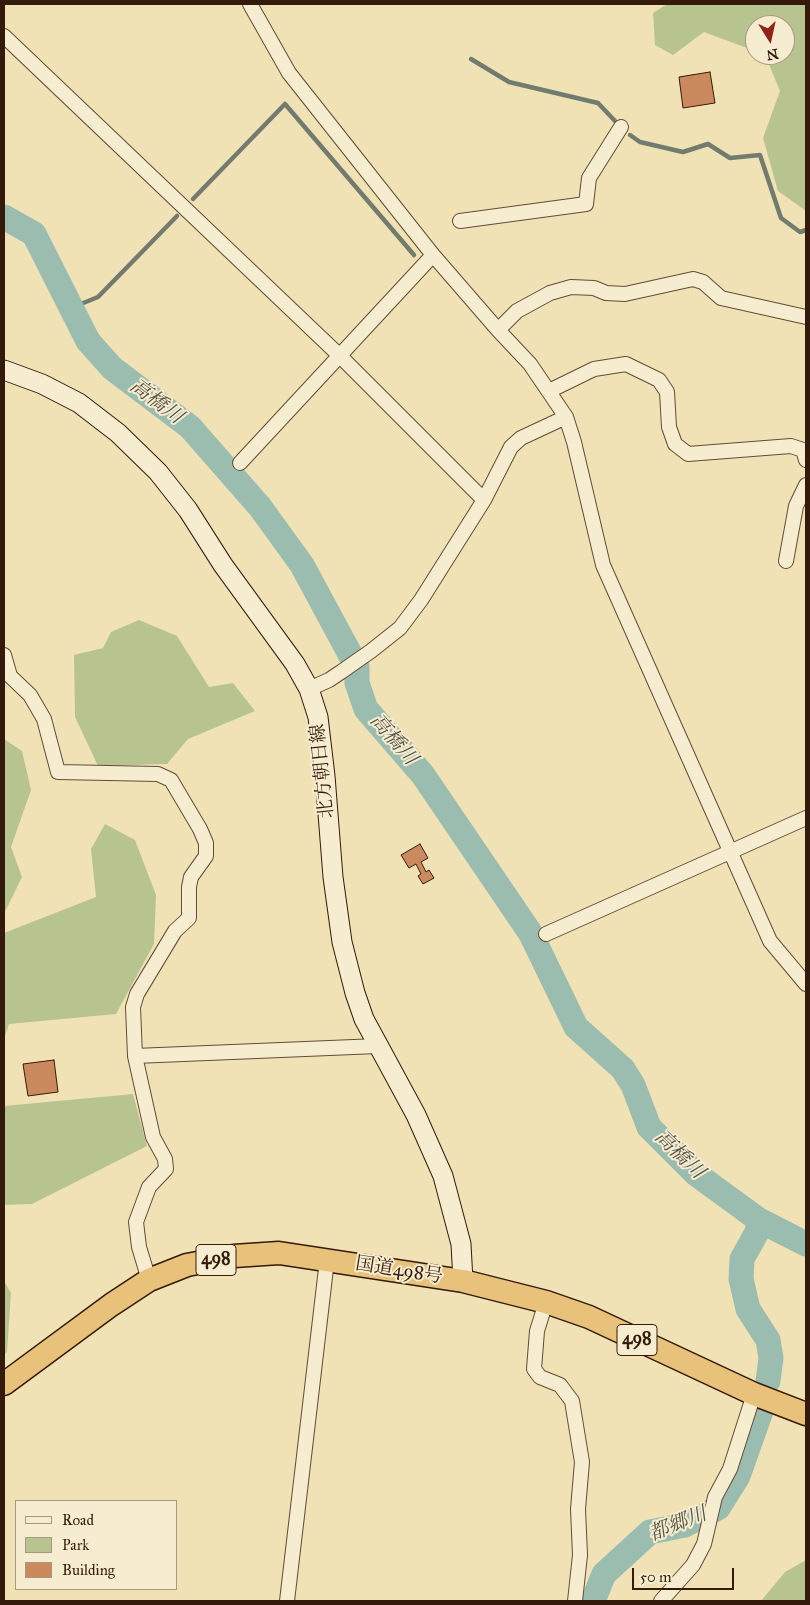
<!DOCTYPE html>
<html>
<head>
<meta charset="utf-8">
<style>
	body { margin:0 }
	#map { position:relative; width:810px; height:1605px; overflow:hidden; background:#f1e2b6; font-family:"IM FELL Great Primer",serif }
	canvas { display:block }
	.frame { position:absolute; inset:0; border:5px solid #331a0a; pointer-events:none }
	.legend { position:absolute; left:15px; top:1500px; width:162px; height:90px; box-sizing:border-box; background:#f6ecd0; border:1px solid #a89881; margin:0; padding:6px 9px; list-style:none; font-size:15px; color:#331a0a }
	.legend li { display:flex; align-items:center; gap:10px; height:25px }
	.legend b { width:25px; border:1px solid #a89881 }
	.north { position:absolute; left:745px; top:15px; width:50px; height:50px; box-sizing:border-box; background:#f6ecd0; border:1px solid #a89881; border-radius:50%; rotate:170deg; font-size:14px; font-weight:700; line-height:20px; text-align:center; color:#331a0a }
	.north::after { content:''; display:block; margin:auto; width:18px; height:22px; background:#8f2418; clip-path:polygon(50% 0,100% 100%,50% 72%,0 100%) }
	.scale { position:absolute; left:632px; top:1568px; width:102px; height:22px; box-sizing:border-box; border:2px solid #331a0a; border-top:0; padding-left:6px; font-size:15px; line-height:18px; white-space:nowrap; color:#331a0a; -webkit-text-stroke:4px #f6ecd0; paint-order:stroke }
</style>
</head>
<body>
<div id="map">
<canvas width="810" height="1605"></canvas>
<div class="frame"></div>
<ul class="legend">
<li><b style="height:6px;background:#f6ecd0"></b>Road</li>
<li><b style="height:14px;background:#b8c490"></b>Park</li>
<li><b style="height:14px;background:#cb8a5e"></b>Building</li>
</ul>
<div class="north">N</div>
<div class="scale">50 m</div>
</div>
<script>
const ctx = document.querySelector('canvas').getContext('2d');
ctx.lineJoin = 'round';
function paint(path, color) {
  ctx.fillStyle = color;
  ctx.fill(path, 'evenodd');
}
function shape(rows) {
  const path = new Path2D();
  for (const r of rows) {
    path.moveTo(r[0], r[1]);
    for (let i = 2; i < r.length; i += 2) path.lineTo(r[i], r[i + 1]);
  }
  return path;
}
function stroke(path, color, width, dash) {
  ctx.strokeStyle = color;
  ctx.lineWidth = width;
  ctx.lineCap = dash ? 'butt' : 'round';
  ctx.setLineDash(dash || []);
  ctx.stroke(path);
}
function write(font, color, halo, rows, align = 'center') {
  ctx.font = font + ' "IM FELL Great Primer","Noto Serif JP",serif';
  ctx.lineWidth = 4;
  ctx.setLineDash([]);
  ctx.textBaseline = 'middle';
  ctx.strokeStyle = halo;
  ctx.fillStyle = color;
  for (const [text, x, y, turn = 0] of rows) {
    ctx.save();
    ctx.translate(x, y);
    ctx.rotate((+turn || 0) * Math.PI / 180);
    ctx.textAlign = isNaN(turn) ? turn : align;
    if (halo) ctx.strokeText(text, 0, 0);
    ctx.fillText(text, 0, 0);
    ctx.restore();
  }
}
const green = shape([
	[667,4,806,4,806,211,778,191,763,138,780,91,765,55,785,55,785,25,755,25,755,51,704,32,673,55,655,45,653,13],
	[139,620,177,636,209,687,233,683,255,711,188,739,167,764,98,766,75,717,74,655,103,648,111,632],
	[4,739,22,751,31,790,11,847,22,877,4,914],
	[105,824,135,840,156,895,154,944,116,1014,9,1024,4,1039,4,933,96,897,91,849],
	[133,1094,147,1146,32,1204,4,1205,4,1106],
	[4,1281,11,1293,7,1352,4,1355],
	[806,1560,806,1601,761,1601,785,1572]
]);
const stream = shape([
	[471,59,509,82,598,103,615,121],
	[630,135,640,142,683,152,708,144,730,158,760,155,781,218,800,232,806,230],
	[193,199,285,104,414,255],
	[71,308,98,297,177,216]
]);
const river = shape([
	[4,217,34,234,88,341,112,368,190,427,260,507,302,565,357,667,357,683,366,709,423,775,531,934,576,1027,623,1069,633,1085,649,1127,696,1174,759,1220,806,1244],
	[759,1220,757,1232,742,1259,741,1279,748,1309,768,1340,771,1358,768,1381],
	[593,1601,604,1574,650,1532,685,1525,718,1508,738,1476,761,1411]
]);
const building = shape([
	[710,72,715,103,683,108,679,77,710,72],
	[420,844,428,858,421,862,426,872,429,870,434,878,423,884,418,876,421,874,416,864,409,868,401,855,420,844],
	[54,1060,58,1092,28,1096,23,1064,54,1060]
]);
const minor = shape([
	[250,4,289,73,433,255,498,330,530,364,566,417,574,442,603,565,770,941,806,984],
	[4,36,340,356,484,500],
	[460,221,586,204,589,178,621,127],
	[498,330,517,311,550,293,571,287,594,288,606,293,625,294,693,279,703,282,721,298,806,317],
	[549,391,594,369,626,364,659,380,667,392,669,427,675,444,688,454,791,446,803,450,806,460],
	[240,463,433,255],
	[786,561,796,506,806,485],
	[4,655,10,676,30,695,44,719,58,772,158,774,171,780,200,829,206,843,206,856,191,877,189,887,189,918,175,931,137,994,133,1007,135,1056,153,1137,165,1159,166,1169,149,1187,136,1222,139,1247,149,1280],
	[309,689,329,680,341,672,371,651,400,628,421,600,484,500,511,447,521,438,566,417],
	[546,934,806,818],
	[135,1056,378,1046],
	[546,1302,537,1331,534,1369,540,1377,560,1385,572,1401,582,1462,578,1509,580,1555,575,1601],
	[287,1601,327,1260],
	[661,1601,693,1565,704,1544,715,1497,730,1469,754,1394]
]);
const secondary = shape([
	[4,370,42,384,79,403,118,433,158,472,188,510,223,565,295,664,309,689,318,717,325,776,333,877,342,942,355,993,364,1019,416,1115,443,1176,461,1244,463,1281]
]);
const trunk = shape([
	[4,1384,111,1305,149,1280,187,1265,234,1256,279,1253,463,1281,546,1302,589,1317,754,1394,806,1414]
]);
const shields = [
	[216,1260,40],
	[637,1340,40]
];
const shieldNames = [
	["498",216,1260],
	["498",637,1340]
];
const streetNames = [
	["北方朝日線",323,771,-96],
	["国道498号",399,1271,9]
];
const waterNames = [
	["高橋川",156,402,37],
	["高橋川",393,740,49],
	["高橋川",679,1155,44],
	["都郷川",678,1525,-22]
];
paint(green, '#b8c490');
stroke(stream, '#717c6e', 4.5);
stroke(river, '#9bbdb0', 25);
paint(building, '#cb8a5e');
stroke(building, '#331a0a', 1);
stroke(minor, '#624c35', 16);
stroke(secondary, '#331a0a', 21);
stroke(trunk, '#331a0a', 25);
stroke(minor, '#f6ecd0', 14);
stroke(secondary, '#f6ecd0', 19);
stroke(trunk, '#e8c17b', 22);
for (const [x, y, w] of shields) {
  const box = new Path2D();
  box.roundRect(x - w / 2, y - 15.5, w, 31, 4);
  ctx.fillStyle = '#f6ecd0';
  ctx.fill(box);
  stroke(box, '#331a0a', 1);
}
write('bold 18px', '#331a0a', null, shieldNames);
write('19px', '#331a0a', '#f6ecd0', streetNames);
write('italic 20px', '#575344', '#f6ecd0', waterNames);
</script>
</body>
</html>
